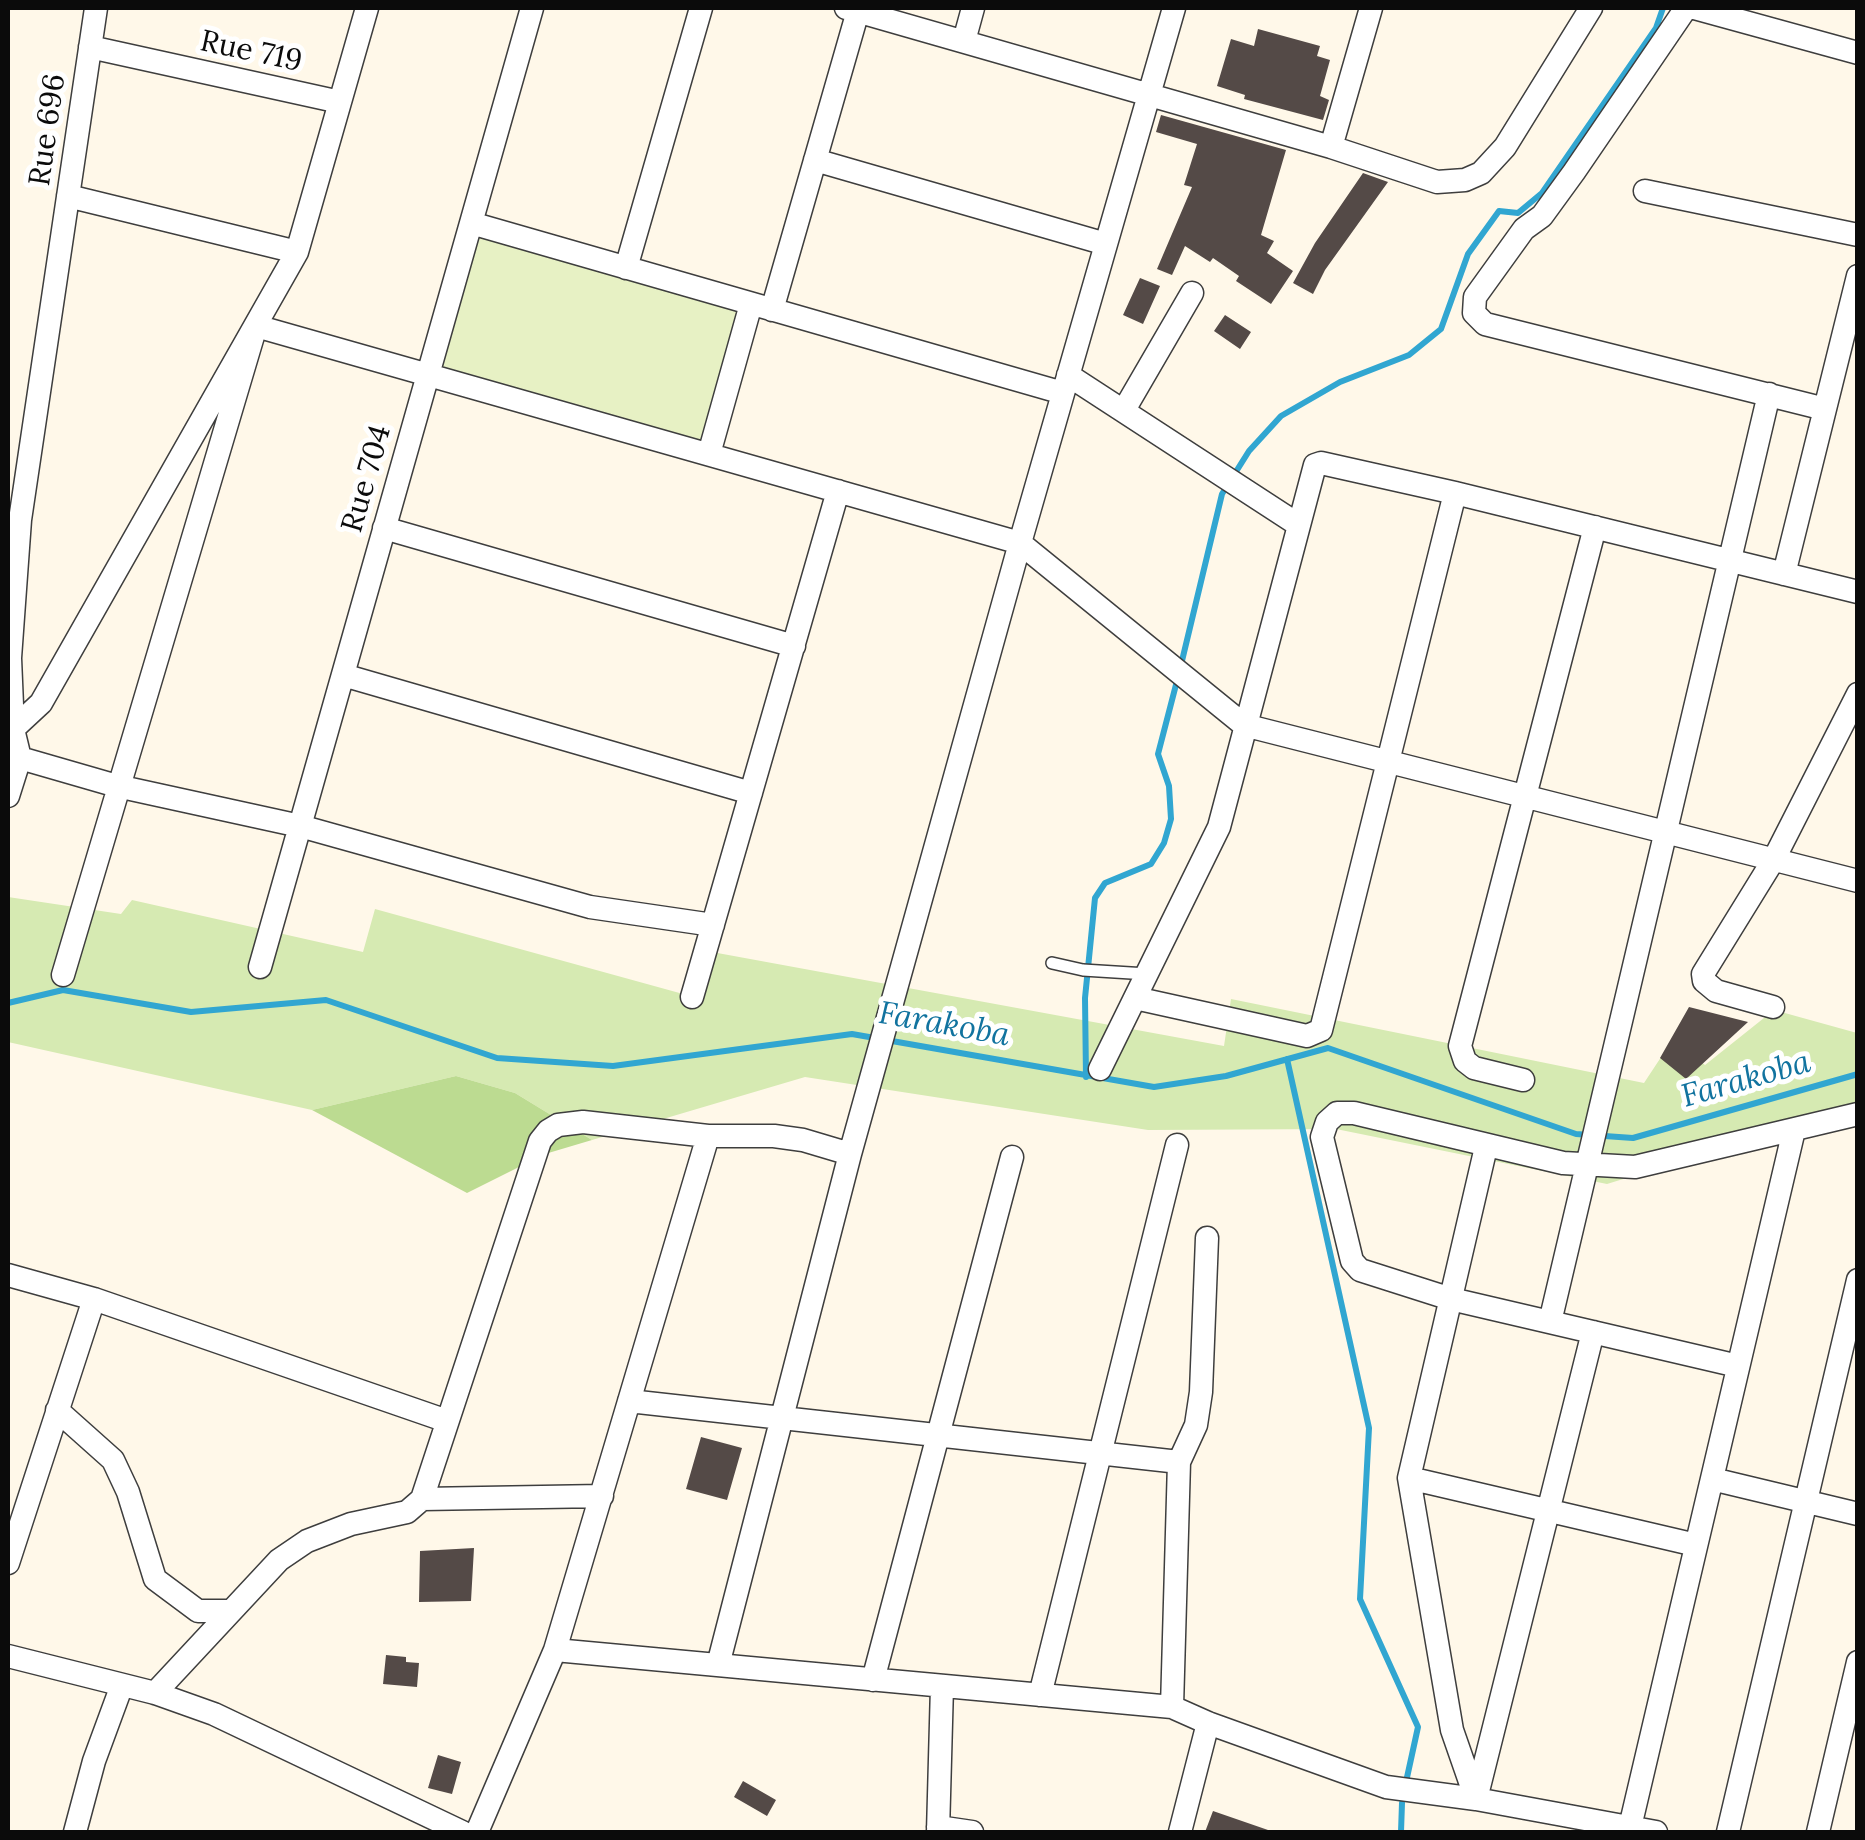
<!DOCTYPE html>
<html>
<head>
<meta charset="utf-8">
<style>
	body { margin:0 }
	#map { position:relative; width:1865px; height:1840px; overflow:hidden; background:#fff8e9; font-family:Lora,serif }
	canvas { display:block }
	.frame { position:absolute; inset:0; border:10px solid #0b0b0b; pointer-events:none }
</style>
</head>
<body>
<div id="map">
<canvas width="1865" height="1840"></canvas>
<div class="frame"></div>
</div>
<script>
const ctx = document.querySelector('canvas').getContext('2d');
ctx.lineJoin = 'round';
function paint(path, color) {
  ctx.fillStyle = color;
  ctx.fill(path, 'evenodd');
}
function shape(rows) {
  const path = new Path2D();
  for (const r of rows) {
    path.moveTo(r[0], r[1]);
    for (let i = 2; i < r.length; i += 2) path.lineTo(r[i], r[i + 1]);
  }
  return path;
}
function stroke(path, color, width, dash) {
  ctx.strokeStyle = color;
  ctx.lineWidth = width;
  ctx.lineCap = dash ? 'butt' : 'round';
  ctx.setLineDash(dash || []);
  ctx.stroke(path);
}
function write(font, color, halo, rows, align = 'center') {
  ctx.font = font + ' Lora,serif';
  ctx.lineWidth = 10;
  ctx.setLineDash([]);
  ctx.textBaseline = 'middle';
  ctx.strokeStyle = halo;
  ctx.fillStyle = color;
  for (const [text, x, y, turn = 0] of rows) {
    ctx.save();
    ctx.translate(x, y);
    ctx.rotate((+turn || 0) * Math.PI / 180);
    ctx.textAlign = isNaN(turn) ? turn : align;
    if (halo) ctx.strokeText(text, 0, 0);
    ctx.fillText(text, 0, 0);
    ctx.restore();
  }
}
const green = shape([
	[8,897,121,914,132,900,363,952,375,909,694,997,712,952,1224,1046,1231,999,1644,1083,1673,1039,1705,1065,1774,1010,1857,1033,1858,1125,1701,1155,1607,1184,1336,1129,1148,1130,805,1077,592,1140,515,1093,456,1076,312,1110,8,1042]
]);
const forest = shape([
	[456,1076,515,1093,592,1140,545,1154,467,1193,312,1110]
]);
const pitch = shape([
	[477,236,748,314,710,444,439,367]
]);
const stream = shape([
	[1181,665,1222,494,1249,451,1281,416,1340,382,1409,355,1441,329,1468,254,1499,211,1518,213,1542,193,1656,28,1663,8],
	[8,1003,63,990,191,1012,326,1000,497,1058,613,1066,852,1034,1154,1087,1226,1076,1328,1048,1576,1134,1633,1138,1858,1074],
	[1287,1059,1369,1428,1360,1599,1418,1727,1406,1782],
	[1086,1077,1085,998,1095,898,1105,883,1151,864,1164,843,1171,819,1169,786,1158,754,1178,677],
	[1401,1832,1402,1803]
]);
const building = shape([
	[1258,29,1320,46,1317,56,1330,60,1320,96,1329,100,1323,120,1244,99,1245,95,1217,86,1231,39,1254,46],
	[1161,115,1286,150,1261,235,1274,241,1267,253,1293,271,1271,304,1236,281,1239,276,1213,258,1210,262,1185,246,1172,275,1157,269,1192,187,1184,185,1197,144,1156,132],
	[1363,173,1388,182,1325,270,1313,294,1293,283,1315,243],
	[1140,278,1160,286,1143,324,1123,315],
	[1225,315,1251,332,1240,349,1214,331],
	[1689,1007,1748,1022,1686,1079,1660,1058],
	[701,1437,742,1448,727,1500,686,1489],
	[474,1548,471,1601,419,1602,420,1551],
	[386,1655,406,1657,406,1662,419,1663,417,1687,383,1684],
	[438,1755,461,1762,452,1794,428,1788],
	[743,1781,776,1800,767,1816,734,1797],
	[1213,1811,1268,1830,1267,1832,1205,1832]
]);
const lane = shape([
	[1052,963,1083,970,1147,974]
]);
const street = shape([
	[846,8,1331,147,1437,182,1465,180,1481,173,1505,147,1591,8],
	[1686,8,1574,172,1542,216,1524,229,1475,297,1474,313,1485,324,1825,409],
	[1694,8,1858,53],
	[964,41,973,8],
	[90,47,340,102],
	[1331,147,1371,8],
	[815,160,1106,244],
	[1645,191,1858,235],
	[68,196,297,252],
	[471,223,1063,393],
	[626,268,701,8],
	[772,310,858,11],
	[1068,375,1297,524],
	[1124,410,1192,293],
	[709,454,751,304],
	[384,528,794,646],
	[1784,574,1858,276],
	[343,675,751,793],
	[13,729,41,703,297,252,367,8],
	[20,758,117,786,300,826,590,907,713,925],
	[8,796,20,758,13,729,10,658,20,520,96,8],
	[260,967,532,8],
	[63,975,256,326,1020,543,1244,725,1858,881],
	[692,997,838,491],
	[1135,998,1307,1036,1321,1030,1455,493],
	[1773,1007,1716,991,1704,981,1703,974,1774,859,1858,694],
	[1100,1069,1219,827,1315,465,1321,463,1455,493,1858,592],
	[1523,1080,1474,1068,1465,1061,1460,1046,1595,527],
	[8,1275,94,1299,447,1421],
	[1550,1322,1769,394],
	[1738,1366,1451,1299,1360,1270,1352,1261,1322,1137,1327,1122,1337,1113,1354,1113,1563,1163,1635,1167,1858,1114],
	[629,1401,1179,1462],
	[57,1410,113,1460,128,1492,155,1579,198,1611,228,1611],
	[1409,1478,1696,1545],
	[1712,1479,1858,1514],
	[422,1499,602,1496],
	[8,1563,94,1299],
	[555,1650,1172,1707,1208,1723,1386,1787,1476,1799,1656,1832],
	[8,1656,155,1693,214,1714,462,1832],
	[718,1665,850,1154,1020,543,1174,8],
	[873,1680,1012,1157],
	[155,1693,279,1560,307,1541,351,1524,407,1512,422,1499,540,1141,548,1131,558,1125,583,1122,708,1136,774,1136,803,1140,850,1154],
	[1040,1695,1177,1145],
	[1172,1707,1179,1462,1196,1425,1201,1392,1207,1238],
	[1476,1799,1452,1730,1409,1478,1486,1147],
	[1476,1799,1593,1332],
	[938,1827,972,1832],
	[1630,1827,1794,1130],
	[75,1832,94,1761,122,1685],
	[477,1832,555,1650,708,1136],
	[938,1832,942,1686],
	[1180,1832,1208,1723],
	[1728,1832,1858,1280],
	[1818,1832,1858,1662]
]);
const streetNames = [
	["Rue 719",251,52,12],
	["Rue 696",48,130,-82],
	["Rue 704",367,479,-74]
];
const waterNames = [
	["Farakoba",944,1025,10],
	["Farakoba",1746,1080,-16]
];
paint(green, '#d6eab2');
paint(forest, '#bcdb91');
paint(pitch, '#e7f1c4');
stroke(stream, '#31a6d1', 6);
paint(building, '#544a47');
stroke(lane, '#3e3e3e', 14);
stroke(street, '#3e3e3e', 25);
stroke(lane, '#fff', 11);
stroke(street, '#fff', 22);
write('30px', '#0b0b0b', '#fff', streetNames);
write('italic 32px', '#11739f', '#fff', waterNames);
</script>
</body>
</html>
